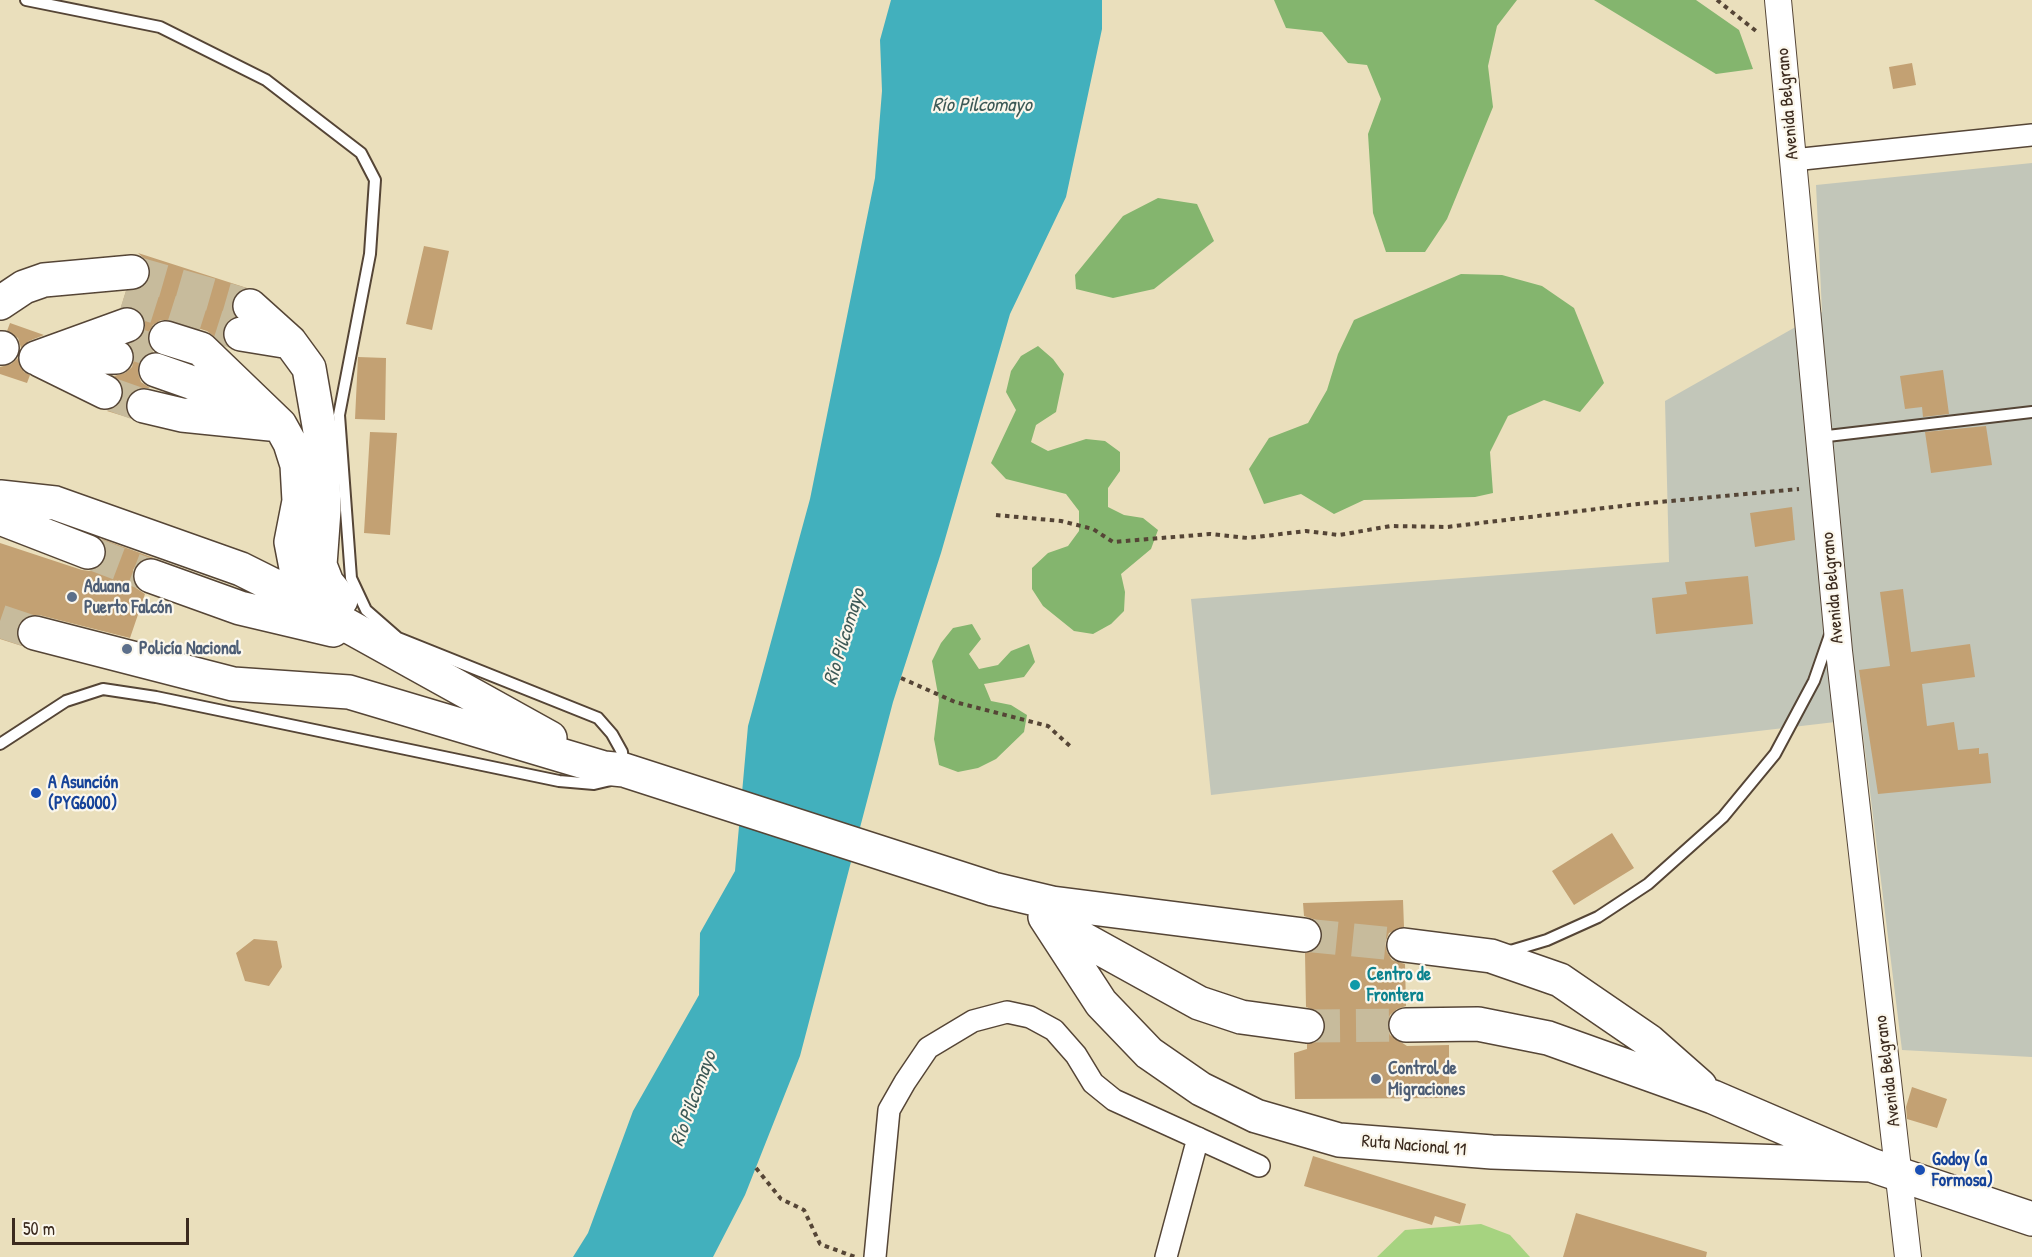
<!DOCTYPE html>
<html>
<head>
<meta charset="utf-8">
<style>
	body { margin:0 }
	#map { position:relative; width:2032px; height:1257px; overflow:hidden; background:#eadfbc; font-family:"Patrick Hand",sans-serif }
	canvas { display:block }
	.scale { position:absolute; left:12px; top:1218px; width:177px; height:27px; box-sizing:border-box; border:3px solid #3b2a1e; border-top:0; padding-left:8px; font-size:18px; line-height:21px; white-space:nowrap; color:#3b2a1e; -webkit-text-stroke:4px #fbf7ec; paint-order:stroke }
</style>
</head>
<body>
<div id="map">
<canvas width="2032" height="1257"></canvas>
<div class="scale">50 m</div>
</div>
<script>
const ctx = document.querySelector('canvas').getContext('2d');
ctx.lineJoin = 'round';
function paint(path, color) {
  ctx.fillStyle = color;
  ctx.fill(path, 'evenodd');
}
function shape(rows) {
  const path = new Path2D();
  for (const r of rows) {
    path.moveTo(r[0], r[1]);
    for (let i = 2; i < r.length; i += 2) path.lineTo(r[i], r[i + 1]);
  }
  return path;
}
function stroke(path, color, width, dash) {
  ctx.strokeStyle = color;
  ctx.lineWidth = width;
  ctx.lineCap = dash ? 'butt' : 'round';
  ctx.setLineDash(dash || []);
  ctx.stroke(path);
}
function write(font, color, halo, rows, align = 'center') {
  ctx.font = font + ' "Patrick Hand",sans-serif';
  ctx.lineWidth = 4.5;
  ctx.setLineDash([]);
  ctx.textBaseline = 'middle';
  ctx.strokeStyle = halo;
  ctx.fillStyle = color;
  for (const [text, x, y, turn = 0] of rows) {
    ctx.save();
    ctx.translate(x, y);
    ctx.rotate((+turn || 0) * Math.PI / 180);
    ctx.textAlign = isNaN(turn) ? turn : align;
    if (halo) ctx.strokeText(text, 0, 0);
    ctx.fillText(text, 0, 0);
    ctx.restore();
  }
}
const industrial = shape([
	[2032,163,2032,1057,1902,1050,1861,719,1211,795,1191,599,1669,562,1665,401,1822,312,1816,185]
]);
const green = shape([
	[1481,1224,1510,1235,1530,1257,1377,1257,1405,1230]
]);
const forest = shape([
	[1274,0,1517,0,1497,26,1488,66,1493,107,1447,219,1425,252,1386,252,1373,213,1368,134,1381,99,1367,65,1348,63,1322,32,1286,28],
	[1594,0,1696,0,1739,30,1753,69,1716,74],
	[1158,198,1197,204,1214,241,1154,289,1113,298,1076,289,1075,275,1123,216],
	[1461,274,1502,275,1542,286,1574,308,1604,383,1580,412,1544,400,1508,416,1490,452,1493,493,1475,497,1364,500,1334,514,1301,494,1264,504,1249,469,1269,438,1308,423,1327,390,1338,354,1354,320],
	[1038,346,1053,359,1064,374,1056,412,1036,425,1031,442,1048,451,1086,439,1105,441,1120,452,1120,471,1108,488,1108,507,1124,515,1143,518,1158,530,1151,549,1121,574,1125,592,1124,611,1111,624,1093,634,1074,631,1043,606,1032,589,1032,568,1048,553,1068,546,1079,531,1079,511,1066,494,1006,479,991,463,1016,410,1006,392,1011,371,1021,356],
	[972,624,981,639,969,654,979,669,998,665,1011,651,1029,644,1035,662,1024,677,984,684,991,701,1011,705,1027,715,1024,732,996,759,978,768,958,772,939,765,934,739,939,700,932,661,941,643,953,628]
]);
const water = shape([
	[891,0,1102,0,1102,29,1066,197,1010,314,941,553,893,702,800,1056,745,1195,713,1257,573,1257,588,1233,633,1111,699,995,700,933,735,871,748,726,810,499,875,178,882,91,880,40]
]);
const building = shape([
	[1912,63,1916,85,1893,89,1889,67],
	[424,246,449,251,432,330,406,324],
	[138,253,247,288,236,294,232,303,235,316,227,322,223,330,223,340,228,347,207,331,172,320,161,320,153,325,148,333,148,341,153,352,143,356,139,363,138,373,141,382,150,388,139,388,130,394,126,402,130,418,107,411,116,407,122,400,124,390,121,382,114,376,125,373,132,367,135,356,129,344,141,337,145,329,145,319,139,311,131,307,121,307,126,291,142,288,149,279,151,271,148,262],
	[10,323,44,335,29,341,21,348,18,338,7,331],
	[358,357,386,358,385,420,355,419],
	[18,358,24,372,30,375,27,383,0,374,0,367,11,364],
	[1943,370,1949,414,1923,417,1922,407,1905,409,1900,376],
	[1986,426,1992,465,1931,473,1925,432],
	[370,432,397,433,390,535,364,533],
	[1792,507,1795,540,1755,547,1750,513],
	[102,539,154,558,139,561,133,570,133,580,136,588,145,594,130,638,39,615,29,615,21,620,17,628,17,637,22,646,0,639,0,543,82,570,90,571,99,567,106,558,106,549],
	[1748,576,1753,624,1656,634,1652,598,1687,594,1685,582],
	[1903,589,1911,652,1970,644,1975,677,1922,684,1927,726,1954,722,1958,750,1979,748,1979,754,1988,753,1991,783,1878,794,1859,670,1890,666,1880,592],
	[1612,833,1634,868,1574,905,1552,871],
	[1403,900,1404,927,1389,933,1385,943,1387,952,1392,960,1405,964,1406,1006,1397,1009,1390,1015,1387,1026,1390,1035,1407,1046,1449,1045,1449,1098,1295,1099,1294,1053,1307,1049,1307,1044,1321,1038,1326,1028,1324,1018,1319,1012,1306,1007,1305,953,1319,947,1323,937,1321,928,1316,920,1304,916,1303,903],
	[254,939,277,941,282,967,269,986,245,981,236,953],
	[1912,1087,1947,1099,1937,1128,1907,1119,1906,1107],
	[1313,1156,1466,1204,1460,1224,1435,1216,1432,1225,1304,1186],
	[1576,1213,1707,1252,1706,1257,1563,1257]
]);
const trunkTunnel = shape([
	[132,272,250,306],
	[124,297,241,334],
	[122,340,161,353],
	[105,392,144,406],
	[88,552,151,576],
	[0,621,35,633],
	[1304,935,1404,945],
	[1307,1026,1406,1025]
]);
const path = shape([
	[1717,0,1756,31],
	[996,515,1061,521,1093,529,1113,542,1210,534,1248,538,1306,531,1339,535,1391,526,1447,527,1638,504,1799,489],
	[901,678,955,702,1048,726,1071,747],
	[756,1168,781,1199,804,1210,820,1244,855,1257]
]);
const service = shape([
	[26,0,160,27,266,80,361,153,375,180,370,254,339,415,351,578,366,610,398,638,598,718,612,734,622,752,623,765],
	[1819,437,2032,412],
	[0,744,66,701,103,689,156,697,559,781,594,784,611,780],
	[1507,952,1547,940,1598,917,1648,884,1723,817,1775,754,1814,681,1830,635]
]);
const minor = shape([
	[1793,160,2032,135],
	[875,1257,889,1110,905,1082,928,1048,973,1021,1007,1012,1030,1017,1054,1030,1076,1055,1093,1083,1114,1100,1259,1166],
	[1166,1257,1198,1138]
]);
const tertiary = shape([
	[1778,0,1839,651,1908,1257]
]);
const trunk = shape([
	[0,303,24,287,44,280,132,272],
	[250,306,290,342,309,368,322,443,324,510,320,565,327,583,341,600],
	[241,334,290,342],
	[166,338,201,349,280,425,290,443,297,465,299,501,291,542,296,568,306,584,329,604],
	[0,348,2,348],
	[36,358,127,325],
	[61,358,116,357],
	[40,360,105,392],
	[156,370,193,383,254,412],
	[144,406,182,415,280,425],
	[0,497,55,503,241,569,285,591,550,738],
	[0,518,88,552],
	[151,576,240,608,333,630],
	[35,633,233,684,349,692,604,768,624,770,993,889,1052,903,1304,935],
	[1045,917,1101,1003,1149,1053,1201,1089,1256,1116,1339,1140,1492,1152,1871,1165],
	[1047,919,1199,1003,1241,1017,1307,1026],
	[1404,945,1491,956,1560,980,1649,1041,1700,1086],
	[1406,1025,1478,1024,1548,1038,1713,1097,1871,1165,2032,1219]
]);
const markers = [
	[72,597,6,"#5c6f8a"],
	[127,649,6,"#5c6f8a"],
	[36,793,6,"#1a4fb4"],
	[1355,985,6,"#0f9aa8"],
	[1376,1079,6,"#5c6f8a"],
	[1920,1170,6,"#1a4fb4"]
];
const streetNames = [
	["Avenida Belgrano",1788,104,-95],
	["Avenida Belgrano",1833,588,-95],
	["Avenida Belgrano",1888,1071,-97],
	["Ruta Nacional 11",1414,1146,5]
];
const serviceNames = [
	["Aduana",84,587],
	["Puerto Falcón",84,608],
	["Policía Nacional",139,649],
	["Control de",1388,1069],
	["Migraciones",1388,1090]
];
const transitNames = [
	["A Asunción",48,783],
	["(PYG6000)",48,804],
	["Godoy (a",1932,1160],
	["Formosa)",1932,1181]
];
const cultureNames = [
	["Centro de",1367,975],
	["Frontera",1367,996]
];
const waterNames = [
	["Río Pilcomayo",982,106],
	["Río Pilcomayo",845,637,-73],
	["Río Pilcomayo",694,1099,-70]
];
paint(industrial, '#c2c6b9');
paint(green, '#a6d380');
paint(forest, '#84b56e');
paint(water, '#42b0bd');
paint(building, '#c3a173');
stroke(trunkTunnel, '#c7bb9c', 33, [33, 16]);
stroke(service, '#554536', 14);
stroke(minor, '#554536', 24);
stroke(tertiary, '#554536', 28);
stroke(trunk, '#554536', 36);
stroke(path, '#554536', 4, [4.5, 4.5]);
stroke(service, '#fff', 10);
stroke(minor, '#fff', 21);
stroke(tertiary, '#fff', 26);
stroke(trunk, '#fff', 33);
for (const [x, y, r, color] of markers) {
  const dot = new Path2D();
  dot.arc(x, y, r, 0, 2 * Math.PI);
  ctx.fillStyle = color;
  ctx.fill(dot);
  stroke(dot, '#fbf7ec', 2);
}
write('18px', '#3b2a1e', '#fbf7ec', streetNames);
write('bold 18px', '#4e5e75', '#fbf7ec', serviceNames, 'left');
write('bold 18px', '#164399', '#fbf7ec', transitNames, 'left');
write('bold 18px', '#0d838f', '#fbf7ec', cultureNames, 'left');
write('italic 20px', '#3d5956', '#fbf7ec', waterNames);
</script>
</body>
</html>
